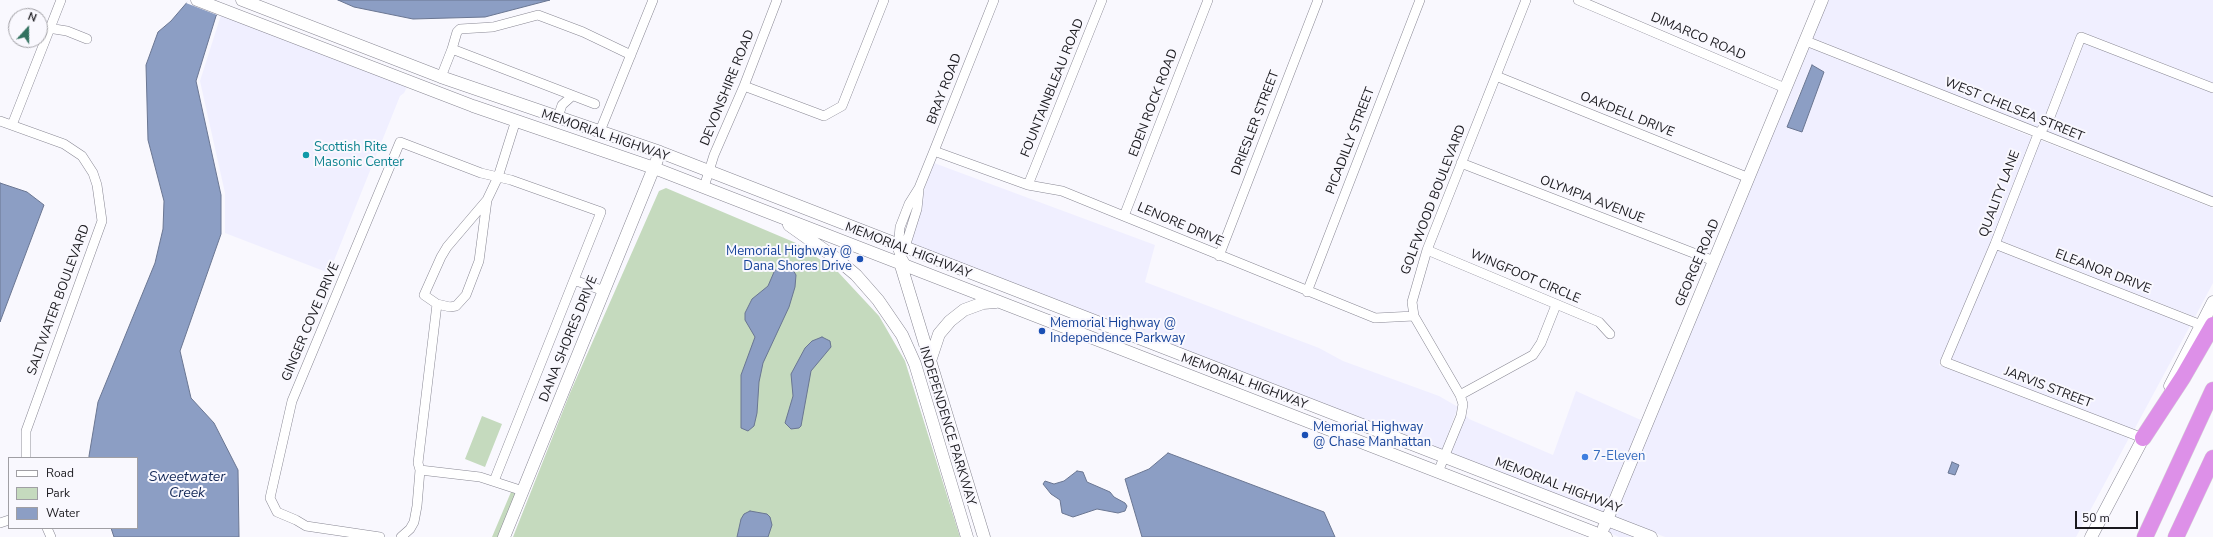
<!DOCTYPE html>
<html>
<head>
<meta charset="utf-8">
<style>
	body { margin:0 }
	#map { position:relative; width:2213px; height:537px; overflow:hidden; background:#f9f8fe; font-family:"Nunito Sans",sans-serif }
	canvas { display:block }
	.legend { position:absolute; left:8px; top:457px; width:130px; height:72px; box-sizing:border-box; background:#f9f8fe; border:1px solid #a09fa4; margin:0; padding:5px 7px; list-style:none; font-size:12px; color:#1a191e }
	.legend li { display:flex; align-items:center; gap:8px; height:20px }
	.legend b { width:20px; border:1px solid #a09fa4 }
	.north { position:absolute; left:8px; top:8px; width:40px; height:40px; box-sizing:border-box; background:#f9f8fe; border:1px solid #a09fa4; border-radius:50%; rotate:21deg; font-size:11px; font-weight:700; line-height:16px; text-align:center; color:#1a191e }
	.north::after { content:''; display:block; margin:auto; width:14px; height:18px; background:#31715f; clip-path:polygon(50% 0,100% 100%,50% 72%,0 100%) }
	.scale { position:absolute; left:2075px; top:511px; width:63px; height:18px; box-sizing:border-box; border:2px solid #1a191e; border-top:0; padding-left:5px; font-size:12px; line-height:14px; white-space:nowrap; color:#1a191e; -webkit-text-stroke:3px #f9f8fe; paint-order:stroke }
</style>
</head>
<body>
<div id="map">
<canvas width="2213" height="537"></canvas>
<ul class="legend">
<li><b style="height:5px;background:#fff"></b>Road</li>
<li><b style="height:11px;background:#c5dabe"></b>Park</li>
<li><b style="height:11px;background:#8c9ec4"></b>Water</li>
</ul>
<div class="north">N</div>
<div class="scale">50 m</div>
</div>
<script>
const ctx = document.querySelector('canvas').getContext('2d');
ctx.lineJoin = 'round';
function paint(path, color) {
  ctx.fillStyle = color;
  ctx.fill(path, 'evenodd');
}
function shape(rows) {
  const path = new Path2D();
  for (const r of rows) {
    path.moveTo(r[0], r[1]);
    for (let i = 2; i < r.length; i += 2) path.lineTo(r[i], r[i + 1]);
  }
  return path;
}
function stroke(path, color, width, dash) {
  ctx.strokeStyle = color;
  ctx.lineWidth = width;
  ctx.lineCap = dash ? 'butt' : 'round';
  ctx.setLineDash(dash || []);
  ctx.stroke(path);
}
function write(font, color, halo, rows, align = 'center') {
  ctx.font = font + ' "Nunito Sans",sans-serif';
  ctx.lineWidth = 4;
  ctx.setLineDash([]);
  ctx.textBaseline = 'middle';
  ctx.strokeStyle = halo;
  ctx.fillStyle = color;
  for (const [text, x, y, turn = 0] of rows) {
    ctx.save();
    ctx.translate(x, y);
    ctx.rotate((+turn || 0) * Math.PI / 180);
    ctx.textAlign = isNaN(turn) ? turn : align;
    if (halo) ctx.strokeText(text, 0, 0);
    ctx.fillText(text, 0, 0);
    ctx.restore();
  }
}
const built = shape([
	[1827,0,2213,0,2213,83,2079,31,2044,120,2037,128,1812,38],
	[221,15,407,87,404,93,400,96,329,273,225,233,225,193,200,81],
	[2084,43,2213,93,2213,197,2046,132,2052,124],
	[1808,47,2032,137,1991,242,1939,365,2129,438,2076,537,1665,537,1613,517],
	[1812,66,1824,72,1787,127,1798,96],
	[2040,140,2213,208,2213,283,2195,317,2001,241],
	[934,163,1155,245,1145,282,1319,348,1343,361,1439,396,1458,407,1442,450,910,244,921,210,924,190],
	[1997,250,2190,326,2134,430,1950,359],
	[1576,391,1643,421,1605,513,1450,453,1466,415,1469,419,1553,455],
	[1609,526,1638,537,1619,537,1607,532]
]);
const green = shape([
	[666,188,796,243,838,272,879,316,905,361,960,537,513,537,570,393,659,191],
	[482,416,502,424,485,467,465,459],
	[511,492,517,494,499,537,492,537]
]);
const water = shape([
	[189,0,225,0,216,16,196,81,221,195,221,234,180,351,191,398,214,423,238,470,239,537,114,537,111,528,137,528,137,458,89,458,89,456,98,402,155,263,163,229,164,201,148,140,146,65,158,32,171,21,189,0],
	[338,0,550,0,485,17,413,19,354,7,338,0],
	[1812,65,1824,72,1802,132,1787,127,1812,65],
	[0,183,27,192,44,205,0,322,0,183],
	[786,264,793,270,796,275,795,287,789,307,763,363,759,382,757,413,754,426,748,431,741,428,741,375,755,337,745,320,745,313,752,299,768,286,774,272,779,266,786,264],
	[822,337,830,341,831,347,811,371,801,426,799,428,791,429,785,423,793,396,791,374,805,348,812,341,822,337],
	[1168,453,1324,512,1335,537,1142,537,1125,479,1149,469,1168,453],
	[1952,462,1959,465,1955,475,1948,473,1952,462],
	[1077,471,1083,472,1087,482,1110,492,1114,497,1125,503,1127,506,1125,511,1118,513,1097,509,1073,517,1062,513,1060,500,1051,494,1043,484,1045,481,1054,484,1064,481,1077,471],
	[750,511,767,514,770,517,772,525,768,537,737,537,741,519,744,514,750,511]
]);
const pier = shape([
	[188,0,227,0,217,15,186,3]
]);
const street = shape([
	[1578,0,1785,88],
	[48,28,67,31,87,39],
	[1806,41,2213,202],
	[452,49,457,32,460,29,493,27,538,15,583,32,631,55],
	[1496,76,1749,178],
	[441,77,452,49,595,104],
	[744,86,824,116,842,106,884,0],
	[558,117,562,105,572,96],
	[0,121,64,144,82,156,93,173,97,185,102,221,26,431,26,458],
	[12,125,61,0],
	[600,131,653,0],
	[934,151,1028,185,1062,191,1375,318,1414,316],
	[1461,163,1714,261],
	[1028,185,1102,0],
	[704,187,714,155,744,86,777,0],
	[487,200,479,261,466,295,456,306,450,307,437,304,424,295,441,257,447,247,487,200,498,177,516,120],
	[1124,216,1208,0],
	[1995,244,2201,325],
	[905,247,917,209,919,190],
	[1427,250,1599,322,1610,334],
	[1219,256,1318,0],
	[905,263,898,250,900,227,909,204,919,188,934,151,994,0],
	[574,280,604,291],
	[1307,292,1420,0],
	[1460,395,1533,355,1541,343,1556,305],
	[2143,438,1945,362,1995,244,2038,134,2048,122,2081,37,2213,88],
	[420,470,480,477,523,491],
	[1438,472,1461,416,1463,404,1460,395,1414,316,1412,302,1427,250,1526,0],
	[0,523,9,520],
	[47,528,51,537],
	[380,537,306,526,296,520,277,512,270,498,292,401,400,142,481,173,511,180,601,212,494,481],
	[401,537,410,529,414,522,417,506,420,470,418,463,437,304]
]);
const secondary = shape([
	[197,0,473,106,654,168,1606,537],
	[242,0,441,77,660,152,1651,537],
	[789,225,837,259,856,275,878,300,902,335,915,364,967,537],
	[899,259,984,537],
	[930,361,939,334,950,321,964,310,983,303,996,302],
	[2170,386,2213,302],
	[1604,527,1822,0],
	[504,537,657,160],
	[2091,537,2147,431]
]);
const highway = shape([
	[2143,438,2183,377,2213,325],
	[2145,537,2213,390],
	[2176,537,2213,458]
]);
const markers = [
	[306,155,4,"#0f9aa8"],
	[860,259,4,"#1a4fb4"],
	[1042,331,4,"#1a4fb4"],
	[1305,435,4,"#1a4fb4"],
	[1585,457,4,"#3f7fe0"]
];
const streetNames = [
	["DIMARCO ROAD",1698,37,23],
	["DEVONSHIRE ROAD",728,88,-68],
	["FOUNTAINBLEAU ROAD",1053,88,-68],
	["BRAY ROAD",945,89,-69],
	["EDEN ROCK ROAD",1154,103,-69],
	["WEST CHELSEA STREET",2014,110,22],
	["OAKDELL DRIVE",1627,115,22],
	["DRIESLER STREET",1256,123,-69],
	["MEMORIAL HIGHWAY",605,136,19],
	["PICADILLY STREET",1351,141,-69],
	["QUALITY LANE",2000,194,-69],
	["GOLFWOOD BOULEVARD",1434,200,-69],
	["OLYMPIA AVENUE",1592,200,21],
	["LENORE DRIVE",1180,225,23],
	["MEMORIAL HIGHWAY",908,251,21],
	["GEORGE ROAD",1698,263,-67],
	["ELEANOR DRIVE",2103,272,21],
	["WINGFOOT CIRCLE",1525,277,23],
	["SALTWATER BOULEVARD",59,300,-70],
	["GINGER COVE DRIVE",311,322,-67],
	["DANA SHORES DRIVE",569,339,-68],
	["MEMORIAL HIGHWAY",1244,382,21],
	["JARVIS STREET",2048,388,21],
	["INDEPENDENCE PARKWAY",947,426,73],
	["MEMORIAL HIGHWAY",1558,486,21]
];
const cultureNames = [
	["Scottish Rite",314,148],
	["Masonic Center",314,163]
];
const transitNames = [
	["Memorial Highway @",852,252,"right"],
	["Dana Shores Drive",852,267,"right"],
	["Memorial Highway @",1050,324],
	["Independence Parkway",1050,339],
	["Memorial Highway",1313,428],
	["@ Chase Manhattan",1313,443]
];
const shopNames = [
	["7-Eleven",1593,457]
];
const waterNames = [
	["Sweetwater",187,478],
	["Creek",187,494]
];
paint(built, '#f0efff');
paint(green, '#c5dabe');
paint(water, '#8c9ec4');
stroke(water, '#6a7692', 1);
paint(pier, '#f9f8fe');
stroke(street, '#898894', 10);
stroke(secondary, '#898894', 13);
stroke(highway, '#d6d6d6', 17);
stroke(street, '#fff', 9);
stroke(secondary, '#fff', 12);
stroke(highway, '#dd90e8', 16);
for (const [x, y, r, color] of markers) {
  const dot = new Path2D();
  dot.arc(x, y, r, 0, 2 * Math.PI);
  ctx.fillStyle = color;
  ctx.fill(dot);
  stroke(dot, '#f9f8fe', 1.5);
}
write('13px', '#1a191e', '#f9f8fe', streetNames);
write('13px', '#0d838f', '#f9f8fe', cultureNames, 'left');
write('13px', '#164399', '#f9f8fe', transitNames, 'left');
write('13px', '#366cbe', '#f9f8fe', shopNames, 'left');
write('italic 14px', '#132857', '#f9f8fe', waterNames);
</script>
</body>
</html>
